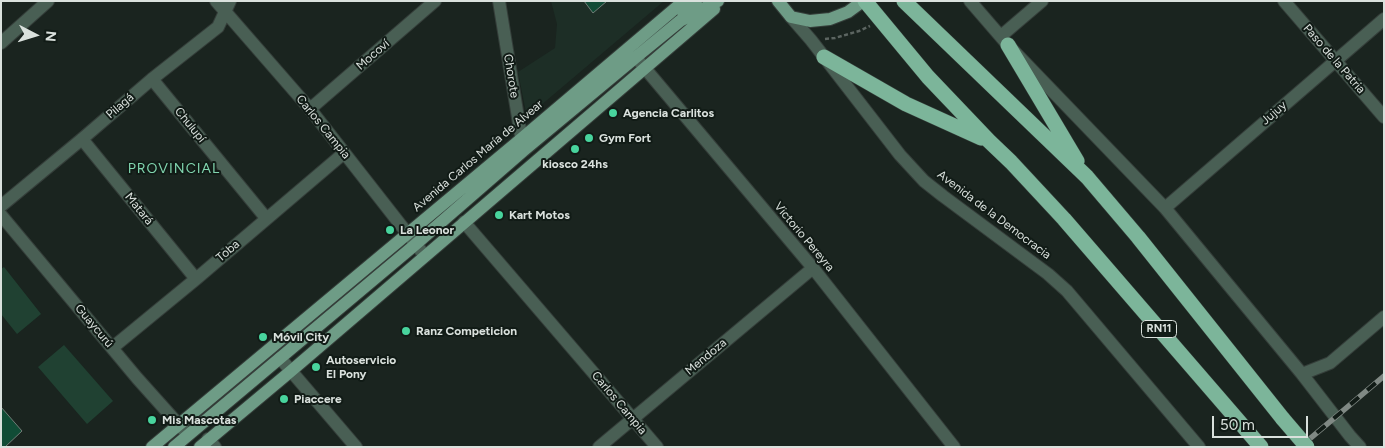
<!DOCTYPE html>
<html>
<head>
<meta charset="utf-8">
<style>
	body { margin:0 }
	#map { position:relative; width:1385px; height:448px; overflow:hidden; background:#1a241f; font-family:Figtree,sans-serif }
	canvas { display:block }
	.frame { position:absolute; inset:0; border:2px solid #dae1dd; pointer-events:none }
	.north { position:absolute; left:10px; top:10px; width:50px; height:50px; -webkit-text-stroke:4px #111b16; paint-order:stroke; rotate:95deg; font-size:14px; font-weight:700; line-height:20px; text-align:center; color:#dae1dd }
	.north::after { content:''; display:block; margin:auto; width:18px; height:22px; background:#dae1dd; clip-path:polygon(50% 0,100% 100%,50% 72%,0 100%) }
	.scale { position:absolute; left:1212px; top:416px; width:96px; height:22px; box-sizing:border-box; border:2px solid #dae1dd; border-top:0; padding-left:6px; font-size:15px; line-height:18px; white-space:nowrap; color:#dae1dd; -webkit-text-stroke:4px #111b16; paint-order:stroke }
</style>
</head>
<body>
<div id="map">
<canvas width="1385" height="448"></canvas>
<div class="frame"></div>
<div class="north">N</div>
<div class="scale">50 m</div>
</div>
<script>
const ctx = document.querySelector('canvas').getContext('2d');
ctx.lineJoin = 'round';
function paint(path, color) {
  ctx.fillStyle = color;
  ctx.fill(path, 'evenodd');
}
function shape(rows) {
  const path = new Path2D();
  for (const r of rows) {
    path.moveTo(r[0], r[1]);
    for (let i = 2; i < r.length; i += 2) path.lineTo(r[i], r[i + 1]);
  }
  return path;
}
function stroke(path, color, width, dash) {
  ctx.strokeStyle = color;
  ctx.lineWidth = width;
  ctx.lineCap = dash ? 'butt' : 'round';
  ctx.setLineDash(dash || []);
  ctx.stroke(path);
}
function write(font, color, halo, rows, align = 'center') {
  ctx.font = font + ' Figtree,sans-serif';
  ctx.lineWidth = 4;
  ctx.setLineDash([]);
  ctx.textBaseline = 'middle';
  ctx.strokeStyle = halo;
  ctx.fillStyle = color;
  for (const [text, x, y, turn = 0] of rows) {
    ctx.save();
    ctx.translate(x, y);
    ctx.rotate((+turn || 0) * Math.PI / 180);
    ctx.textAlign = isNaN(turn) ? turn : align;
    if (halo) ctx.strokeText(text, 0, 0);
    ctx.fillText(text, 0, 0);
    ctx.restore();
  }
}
const built = shape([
	[551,1,664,1,527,117,518,72,555,48,557,24]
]);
const green = shape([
	[4,267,41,314,17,334,1,314,1,269],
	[64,345,113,401,87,424,38,367]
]);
const building = shape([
	[584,1,607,1,593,13,584,1],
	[1,407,22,431,5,447,1,447,1,407]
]);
const path = shape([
	[825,39,835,38,859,31,870,26]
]);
const minor = shape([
	[216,1,310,109,425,256],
	[499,1,523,148],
	[970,1,1008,45,1165,208,1302,374,1350,436,1360,447],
	[1284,1,1384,117],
	[791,17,811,40,900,155,924,181,943,196,1048,274,1067,291,1199,447],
	[1001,36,1042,1],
	[1,43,48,1],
	[638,60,813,268,954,447],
	[152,79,266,218],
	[310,109,435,1],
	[82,139,196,279],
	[1,206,82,139,152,79,218,27,230,1],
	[1165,208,1384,19],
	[1,215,137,378,188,435],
	[464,222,657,447],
	[112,348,196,279,344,153],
	[280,358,356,447],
	[1302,374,1330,363,1384,317],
	[208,439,215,447],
	[599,447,813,268]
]);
const major = shape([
	[778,1,791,17,810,21,830,19,848,12,863,1],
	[683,17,696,1],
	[152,447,521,139,684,1],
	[174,447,416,244,523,151,635,58,680,21,718,1],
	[200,447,291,371,714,9]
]);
const highway = shape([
	[865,1,928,77,989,141,1011,162,1064,219,1261,447],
	[904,1,1087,177,1138,237,1283,419],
	[1008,45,1077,161],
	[824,57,906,104,981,138]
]);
const rail = shape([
	[1300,447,1384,376]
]);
const highwayBridge = shape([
	[1283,419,1307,447]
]);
const markers = [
	[613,113,5,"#48d49d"],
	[589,138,5,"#48d49d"],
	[575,149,5,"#48d49d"],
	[499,215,5,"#48d49d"],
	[390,230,5,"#48d49d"],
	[406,331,5,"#48d49d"],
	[263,337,5,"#48d49d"],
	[316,367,5,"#48d49d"],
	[284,399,5,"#48d49d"],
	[152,420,5,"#48d49d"]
];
const shields = [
	[1159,329,35]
];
const shieldNames = [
	["RN11",1159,329]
];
const streetNames = [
	["Mocoví",373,55,-41],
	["Paso de la Patria",1334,59,49],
	["Chorote",511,76,81],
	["Pilagá",120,106,-41],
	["Jujuy",1274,113,-41],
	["Chulupí",190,125,51],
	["Carlos Campia",323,127,51],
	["Avenida Carlos María de Alvear",478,156,-40],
	["Matará",139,209,51],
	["Avenida de la Democracia",994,215,37],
	["Victorio Pereyra",804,237,50],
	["Toba",228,251,-41],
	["Guaycurú",94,326,50],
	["Mendoza",706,357,-40],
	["Carlos Campia",619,403,50]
];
const poiNames = [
	["Agencia Carlitos",623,113],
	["Gym Fort",599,138],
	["kiosco 24hs",575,164,"center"],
	["Kart Motos",509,215],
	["La Leonor",400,230],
	["Ranz Competicion",416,331],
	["Móvil City",273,337],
	["Autoservicio",326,360],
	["El Pony",326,374],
	["Piaccere",294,399],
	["Mis Mascotas",162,420]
];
const neighbourhoodNames = [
	["PROVINCIAL",174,169]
];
paint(built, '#1d2e26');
paint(green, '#204132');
paint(building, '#114c36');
stroke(building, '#717d77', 1);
stroke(minor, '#353e3a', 14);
stroke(major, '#353e3a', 14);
stroke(highway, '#353e3a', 16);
stroke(path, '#5c6561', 2.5, [4, 2.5]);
stroke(minor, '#495f54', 12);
stroke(major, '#6e9c86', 12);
stroke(highway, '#7cb59a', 15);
stroke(rail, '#808984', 5.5);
stroke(rail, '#111b16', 4, [11]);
stroke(highwayBridge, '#353e3a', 16, []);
stroke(highwayBridge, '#7cb59a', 15);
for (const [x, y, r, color] of markers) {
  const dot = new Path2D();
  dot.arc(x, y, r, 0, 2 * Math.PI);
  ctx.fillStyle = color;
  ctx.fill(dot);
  stroke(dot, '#111b16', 2);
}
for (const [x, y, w] of shields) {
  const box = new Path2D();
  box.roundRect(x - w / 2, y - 8.5, w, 17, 4);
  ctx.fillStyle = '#111b16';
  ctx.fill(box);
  stroke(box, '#dae1dd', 1);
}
write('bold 11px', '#dae1dd', null, shieldNames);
write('12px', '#dae1dd', '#111b16', streetNames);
write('bold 12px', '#dae1dd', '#111b16', poiNames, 'left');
ctx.letterSpacing = '1px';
write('14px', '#81d5af', '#111b16', neighbourhoodNames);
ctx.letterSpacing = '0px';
</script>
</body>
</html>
